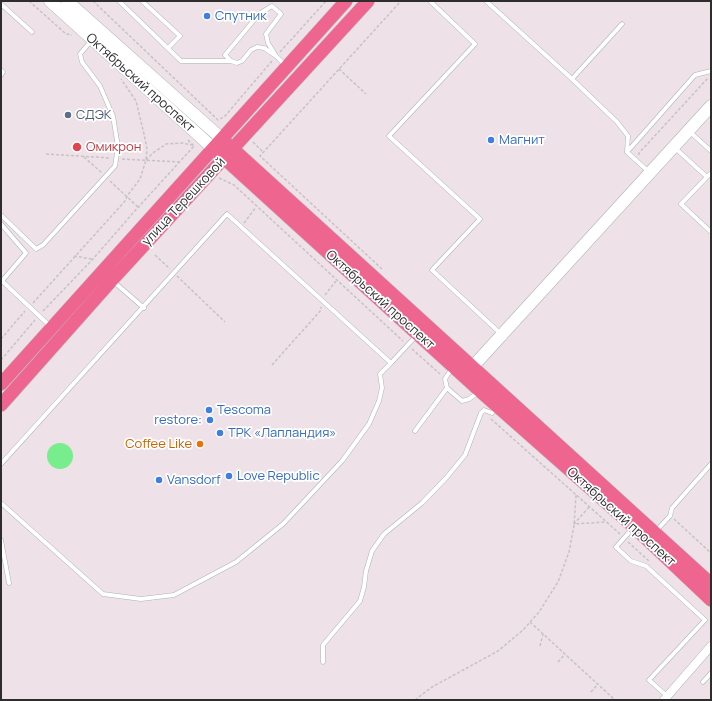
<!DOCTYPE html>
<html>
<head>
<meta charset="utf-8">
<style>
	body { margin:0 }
	#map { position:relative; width:712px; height:701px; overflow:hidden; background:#eee1e7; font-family:Manrope,sans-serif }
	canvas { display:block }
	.frame { position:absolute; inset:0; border:2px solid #2d2d2d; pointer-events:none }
</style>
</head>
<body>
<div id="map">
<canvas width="712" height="701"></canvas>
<div class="frame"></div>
</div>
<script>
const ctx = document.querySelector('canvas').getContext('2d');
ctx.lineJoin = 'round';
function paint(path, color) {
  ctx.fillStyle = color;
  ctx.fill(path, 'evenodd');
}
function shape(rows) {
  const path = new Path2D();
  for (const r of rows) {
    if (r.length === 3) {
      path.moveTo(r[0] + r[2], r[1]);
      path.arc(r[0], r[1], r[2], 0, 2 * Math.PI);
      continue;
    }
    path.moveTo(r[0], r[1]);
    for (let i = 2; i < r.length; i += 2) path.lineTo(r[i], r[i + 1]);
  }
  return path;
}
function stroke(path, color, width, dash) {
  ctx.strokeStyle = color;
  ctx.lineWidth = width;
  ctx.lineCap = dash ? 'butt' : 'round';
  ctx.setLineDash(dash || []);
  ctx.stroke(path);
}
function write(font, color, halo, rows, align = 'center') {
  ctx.font = font + ' Manrope,sans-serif';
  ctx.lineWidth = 3.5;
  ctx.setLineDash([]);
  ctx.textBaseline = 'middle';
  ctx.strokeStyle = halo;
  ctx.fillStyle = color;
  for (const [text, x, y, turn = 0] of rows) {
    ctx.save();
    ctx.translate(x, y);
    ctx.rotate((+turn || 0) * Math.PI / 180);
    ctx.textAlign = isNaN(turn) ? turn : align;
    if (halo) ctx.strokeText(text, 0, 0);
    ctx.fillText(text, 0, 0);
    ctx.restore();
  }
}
const water = shape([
	[60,456,13]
]);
const path = shape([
	[29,1,66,34,72,35],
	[93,1,218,120,225,116,272,61],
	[280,52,326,1],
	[339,69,366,94],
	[188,140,194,146],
	[253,142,263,152],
	[46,154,110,158],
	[639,155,639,153,708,78],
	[84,157,102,173],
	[122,159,180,162],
	[146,160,153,153,166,144,182,143,192,145],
	[219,178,234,185,403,341],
	[110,181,138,207],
	[244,223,256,207],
	[155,255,170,269],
	[74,256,92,259],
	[382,269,260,156,401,1],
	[177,276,225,322],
	[325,295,336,281],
	[33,303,126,200,127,196,140,179,146,160,147,149,144,134,136,101,121,79],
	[43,311,93,259,133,213,194,146],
	[1,339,25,311],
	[412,349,440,374],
	[1,360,35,320],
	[272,365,321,310,321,307],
	[491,419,620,534],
	[589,507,574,524,606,522],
	[674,519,711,553],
	[628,542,649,561],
	[530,622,615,700],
	[540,646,543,634],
	[558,662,564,655],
	[591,692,598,684],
	[415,700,432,687,498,651,523,630,539,612,558,582,569,552,574,526,576,495]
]);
const lane = shape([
	[119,1,181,61,231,61],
	[142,1,180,36,168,48],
	[430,1,475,44,389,136,480,219,432,270,501,334],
	[486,1,572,79,617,122,628,136,627,152],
	[1,4,32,32],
	[276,56,268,43,266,34,281,14,272,6,259,14,225,55,231,61,237,63,242,61,251,50,257,47,264,48,276,56,286,66],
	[1,70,3,72,1,75],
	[572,79,622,24],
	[690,132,711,151],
	[675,148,707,177,681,204,711,232],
	[649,172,627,152,695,75,711,71],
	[707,177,711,173],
	[1,215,36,249,43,245,115,166,118,147,113,116,100,86,82,62,80,54,92,40],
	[1,224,26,253,2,281],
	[1,282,2,281,50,326],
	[114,282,144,308],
	[391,363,417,335],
	[452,368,445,379,447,388,462,401,469,399,479,392],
	[415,431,447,388],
	[1,464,227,214,391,363,380,374,382,388,379,401,369,424,342,461,283,524,236,562,174,595,141,599,103,594,1,503],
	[633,528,616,547,631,561,646,566,705,620,649,680,667,696],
	[656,531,670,516,672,508,711,464],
	[1,540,9,583],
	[323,662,323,645,360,601,364,587,366,571,372,551,384,534,422,503,447,477,465,455,481,413,484,410,492,413],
	[703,682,711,673]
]);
const street = shape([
	[664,700,711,646]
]);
const secondary = shape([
	[50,1,214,149],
	[67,1,222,139],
	[466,374,711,106]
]);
const primary = shape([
	[222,139,711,584],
	[214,149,480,391,634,527,711,600],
	[1,384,346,1],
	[1,405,112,280,368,1]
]);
const markers = [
	[207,16,4,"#3f7fe0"],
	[68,115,4,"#5c6f8a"],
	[491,140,4,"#3f7fe0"],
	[77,147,5,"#e0444e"],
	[209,410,4,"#3f7fe0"],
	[210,420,4,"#3f7fe0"],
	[220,433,4,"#3f7fe0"],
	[200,444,4,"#e8710a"],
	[229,476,4,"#3f7fe0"],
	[159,480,4,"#3f7fe0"]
];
const shopNames = [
	["Спутник",215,16],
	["Магнит",499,140],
	["Tescoma",217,410],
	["restore:",202,420,"right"],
	["ТРК «Лапландия»",228,433],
	["Love Republic",237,476],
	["Vansdorf",167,480]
];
const streetNames = [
	["Октябрьский проспект",140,83,42],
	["улица Терешковой",184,202,-47],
	["Октябрьский проспект",380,300,42],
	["Октябрьский проспект",621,517,42]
];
const serviceNames = [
	["СДЭК",76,115]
];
const healthNames = [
	["Омикрон",86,147]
];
const foodNames = [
	["Coffee Like",192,444]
];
paint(water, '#77ed8e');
stroke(lane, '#aab5b2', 5);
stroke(street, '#aab5b2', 9);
stroke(secondary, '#aab5b2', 13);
stroke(primary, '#c4c4c4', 14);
stroke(path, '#c4c4c4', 1.5, [3, 2]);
stroke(lane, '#fff', 4);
stroke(street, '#fff', 8);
stroke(secondary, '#fff', 12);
stroke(primary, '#ee6590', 13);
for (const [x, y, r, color] of markers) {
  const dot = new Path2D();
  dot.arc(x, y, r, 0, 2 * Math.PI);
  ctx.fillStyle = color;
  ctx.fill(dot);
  stroke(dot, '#fff', 1.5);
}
write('13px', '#366cbe', '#fff', shopNames, 'left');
write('13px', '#2d2d2d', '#fff', streetNames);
write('13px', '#4e5e75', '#fff', serviceNames, 'left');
write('13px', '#be3a42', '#fff', healthNames, 'left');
write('13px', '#c56008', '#fff', foodNames, 'right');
</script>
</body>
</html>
